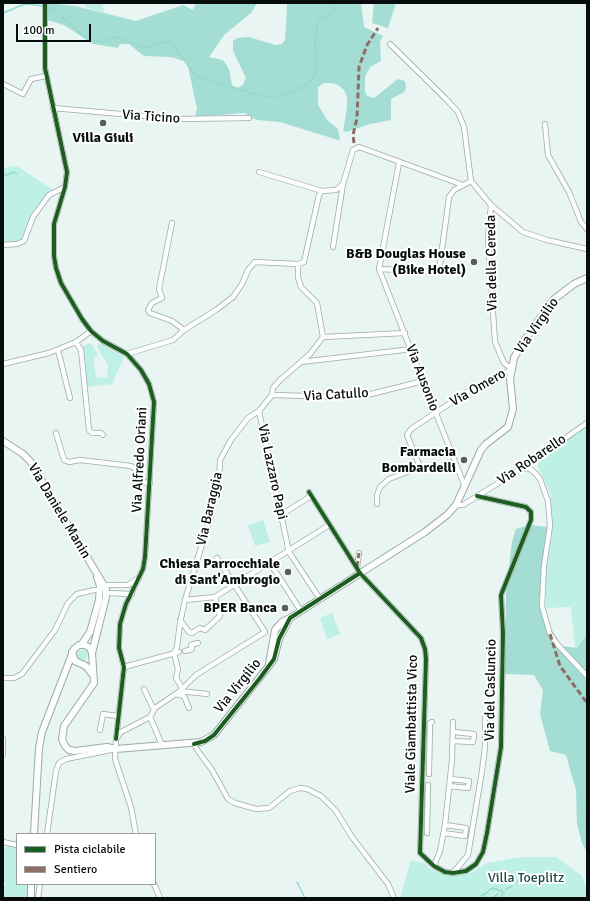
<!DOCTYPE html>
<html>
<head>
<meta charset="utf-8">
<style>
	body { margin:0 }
	#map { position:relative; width:590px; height:901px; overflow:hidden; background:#e8f5f2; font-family:Signika,sans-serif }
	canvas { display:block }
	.frame { position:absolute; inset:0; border:4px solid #060d0c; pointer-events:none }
	.legend { position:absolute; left:16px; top:833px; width:140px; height:52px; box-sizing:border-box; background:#fff; border:1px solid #9b9e9e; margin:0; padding:5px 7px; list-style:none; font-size:12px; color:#060d0c }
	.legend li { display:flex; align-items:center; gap:8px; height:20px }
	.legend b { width:20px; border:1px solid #9b9e9e }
	.scale { position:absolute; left:16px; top:24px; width:75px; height:18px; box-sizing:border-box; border:2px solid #060d0c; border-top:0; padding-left:5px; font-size:12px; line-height:14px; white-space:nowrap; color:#060d0c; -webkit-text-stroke:3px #fff; paint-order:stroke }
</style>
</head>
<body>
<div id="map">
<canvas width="590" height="901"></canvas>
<div class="frame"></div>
<ul class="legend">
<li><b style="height:5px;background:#1b5e20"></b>Pista ciclabile</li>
<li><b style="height:5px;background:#8d6e63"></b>Sentiero</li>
</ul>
<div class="scale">100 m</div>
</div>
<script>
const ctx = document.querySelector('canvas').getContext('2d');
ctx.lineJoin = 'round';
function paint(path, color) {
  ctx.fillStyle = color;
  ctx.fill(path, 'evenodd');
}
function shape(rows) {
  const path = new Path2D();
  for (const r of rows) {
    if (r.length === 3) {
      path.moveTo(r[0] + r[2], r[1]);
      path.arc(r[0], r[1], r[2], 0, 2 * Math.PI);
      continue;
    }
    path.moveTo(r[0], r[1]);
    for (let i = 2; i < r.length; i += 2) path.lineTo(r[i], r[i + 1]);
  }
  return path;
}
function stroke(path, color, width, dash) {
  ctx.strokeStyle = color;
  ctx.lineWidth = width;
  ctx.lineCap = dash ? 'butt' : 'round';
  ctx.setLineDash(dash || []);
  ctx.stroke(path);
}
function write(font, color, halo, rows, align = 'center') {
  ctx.font = font + ' Signika,sans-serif';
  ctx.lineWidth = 4;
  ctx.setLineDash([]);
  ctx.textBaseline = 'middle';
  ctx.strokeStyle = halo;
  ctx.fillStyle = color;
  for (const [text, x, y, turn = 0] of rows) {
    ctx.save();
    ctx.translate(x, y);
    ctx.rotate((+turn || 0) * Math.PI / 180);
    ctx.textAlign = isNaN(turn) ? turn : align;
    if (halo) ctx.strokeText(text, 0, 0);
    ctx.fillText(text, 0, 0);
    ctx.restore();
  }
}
const green = shape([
	[86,3,102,3,104,13,84,7],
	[17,166,52,189,34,210,22,239,17,241,4,242,3,168],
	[91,343,98,355,93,358,96,377,104,378,107,377,108,365,97,347,99,343,124,357,112,384,85,387,82,346],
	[587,423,587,671,576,659,571,607,546,608,546,569,552,536,552,512,550,493,538,467,539,461],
	[263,520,270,542,255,546,248,525],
	[332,613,340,634,327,639,320,618],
	[82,655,5.5],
	[8,846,17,847,17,884,28,884,28,898,3,898,3,888,6,883,3,881,3,850],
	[523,857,556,857,582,876,587,888,587,898,400,898,411,860,424,863,430,869,446,875,462,875,471,873,487,863]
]);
const forest = shape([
	[48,3,75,6,136,21,183,5,193,10,196,3,257,3,251,13,224,35,209,57,223,60,229,69,232,85,237,88,243,85,246,78,233,51,233,41,237,38,249,37,275,45,282,44,285,40,286,26,287,3,361,3,364,27,383,36,380,42,381,61,370,67,365,77,365,91,367,96,374,98,398,79,405,81,406,88,404,92,391,99,391,120,370,124,347,132,343,131,347,108,347,97,344,90,338,85,331,83,324,83,318,87,318,105,327,120,338,129,340,140,338,140,280,122,257,120,244,113,195,117,197,108,187,62,171,57,144,56,129,44,120,44,118,48,93,44,64,25,47,20],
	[374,3,396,3,388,28,372,23],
	[529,525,548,527,542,565,539,606,550,628,562,646,577,648,587,635,587,852,582,843,577,824,576,790,566,755,550,751,540,714,543,690,534,675,505,674,506,593,512,542,516,529]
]);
const stream = shape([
	[47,7,56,11,82,35,89,39,103,42,116,37,148,48,163,42,171,43,196,76,261,96,273,97,294,92,311,81,315,75,317,65,315,43,318,21,335,10,336,3],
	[3,13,25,4,43,6],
	[3,176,14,172,17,174],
	[297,882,305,898],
	[515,883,526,876],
	[506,889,512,886],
	[489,890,493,888,501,891,502,890],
	[481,896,488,892],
	[492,898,498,894],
	[502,898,502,894,504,892]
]);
const minor = shape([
	[45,3,45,68,67,172,65,187,54,224,54,256,56,268,61,283,82,319,91,331,103,341,127,354,141,370,149,384,154,402,145,557,143,569,126,604,120,624,119,648,124,667,116,739],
	[3,84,23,94,31,79,46,76],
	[53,108,177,119,249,118],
	[545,124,548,155,569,192,581,222,587,229],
	[259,172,322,191],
	[491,205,523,232,547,240,587,249],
	[172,223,159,289,162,298,152,303,148,310,150,313,172,321,184,330],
	[3,245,17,244,24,241,33,217,49,195,65,187],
	[333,247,343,184],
	[298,264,298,277,301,287,317,303,323,337,310,354,280,380,273,388,272,395,259,411,289,552,320,599],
	[379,269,465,487],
	[379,269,439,272,449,197,454,190,471,181],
	[379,269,399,163],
	[323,337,405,333],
	[76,342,81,350,89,430,92,433,101,433,103,435],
	[58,350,70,398],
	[127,354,173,340,184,330,216,310,233,297,242,284,248,270,255,262,298,264,304,262,319,195,322,191,336,190,343,184,353,150,359,147,463,185],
	[301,362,412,349],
	[3,364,49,353,76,342,91,331],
	[272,395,347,397,371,394,423,381],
	[56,433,64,460,69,462,80,460,131,466,138,471,139,482,150,483],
	[521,469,529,468,535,473,540,479,548,501,550,526,544,566,542,606,550,634,558,645,587,676],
	[309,492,360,573,421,638,425,649,426,659,420,853,434,866,445,872,453,873,466,871,476,864,483,852,487,833,501,747,503,633,501,595,531,520,531,512,526,507,477,496],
	[377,504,377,495,380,487,389,479,420,467,407,435,411,429,470,390,512,369,504,363,495,342,488,239,491,205,471,181,464,127,458,112,445,98,390,44],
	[456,505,463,505,524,467,587,423],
	[281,515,311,496],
	[217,558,265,632],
	[270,563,301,611],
	[357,568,359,553],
	[107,593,132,594],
	[185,600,215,597,329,525],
	[180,620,189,632,192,633,200,628,205,630,220,616,215,597],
	[185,651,192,649,191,645,198,643],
	[124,667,179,652],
	[3,678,14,678,22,674,55,630,68,603,77,594,94,590,100,590,105,585,128,585,139,578],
	[182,688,176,678,178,669,174,653,177,647,180,623,185,600,211,515,219,481,220,460,231,440,248,418,259,411],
	[144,689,154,710],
	[180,691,207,694],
	[176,694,184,696,189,708],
	[150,717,155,708,180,691,196,675,265,632],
	[100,730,103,714,117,716],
	[3,739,3,754],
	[453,741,473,742,474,734,453,732],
	[194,744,198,751,212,770,228,799,235,803,256,809,269,808,290,791,300,788,307,789,321,796,336,811,352,837,388,884,394,898],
	[429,774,430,723,432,722],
	[449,786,468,788,469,781,450,779],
	[427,833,428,785],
	[443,833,465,836,466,828,445,825],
	[47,834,56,771,59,763,66,759,116,749],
	[136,834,131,807,115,759,116,739,121,732,150,717,162,745],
	[3,842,17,845],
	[434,866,440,851,445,825,452,760,453,722],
	[453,873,468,855,482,771,485,747,485,718],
	[154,884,160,898],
	[38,898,40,884]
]);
const secondary = shape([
	[3,441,23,454,30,461,106,589,106,597,92,653,94,683,64,726,62,739,65,746,69,750,75,751,107,747,116,749,201,742,214,735,268,667,274,659,279,639,290,618,425,532,447,515,456,505,481,450,486,444,508,427,513,409,510,378,512,369,514,358,521,345,553,300,574,284,587,278],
	[82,644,90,632,99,600,100,586,97,577],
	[72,652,75,661,86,666,92,674],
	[269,664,275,630,282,622,290,618],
	[34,834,39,748,42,732,74,649,79,645,85,645,90,648,92,653],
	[31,898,31,884]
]);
const quiet = shape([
	[354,143,353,135,357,118,359,67,367,45,378,28],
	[357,567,359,553],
	[550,634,560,666,587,703]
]);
const cycleway = shape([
	[45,3,45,68,67,172,65,187,54,224,54,256,56,268,61,283,82,319,91,331,103,341,127,354,141,370,149,384,154,402,145,557,143,569,126,604,120,624,119,648,124,667,116,739],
	[309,492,360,573,421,638,425,649,426,659,420,853,434,866,445,872,453,873,466,871,476,864,483,852,487,833,501,747,503,633,501,595,531,520,531,512,526,507,477,496],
	[194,744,205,741,214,735,260,678,274,659,279,639,290,618,360,573]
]);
const markers = [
	[103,123,4,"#555e5c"],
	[474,262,4,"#555e5c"],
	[464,460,4,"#555e5c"],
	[288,572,4,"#555e5c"],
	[285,608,4,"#555e5c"]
];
const streetNames = [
	["Via Ticino",151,117,4],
	["Via della Cereda",492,263,-91],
	["Via Virgilio",537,326,-55],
	["Via Ausonio",422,378,69],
	["Via Omero",478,388,-30],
	["Via Catullo",336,395,-3],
	["Via Alfredo Oriani",140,460,-87],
	["Via Robarello",532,460,-34],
	["Via Lazzaro Papi",272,472,78],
	["Via Baraggia",210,509,-77],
	["Via Daniele Manin",59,511,59],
	["Via Virgilio",238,686,-51],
	["Via del Casluncio",491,690,-89],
	["Viale Giambattista Vico",412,724,-89]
];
const poiNames = [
	["Villa Giuli",103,138,"center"],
	["B&B Douglas House",466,254],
	["(Bike Hotel)",466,270],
	["Farmacia",456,452],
	["Bombardelli",456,468],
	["Chiesa Parrocchiale",280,564],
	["di Sant'Ambrogio",280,580],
	["BPER Banca",277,608]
];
const parkNames = [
	["Villa Toeplitz",526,878]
];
paint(green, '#bef0e6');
paint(forest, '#a3ddd3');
stroke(stream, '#94dace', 1.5);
stroke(minor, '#9faaa7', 6);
stroke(secondary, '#9faaa7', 8);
stroke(minor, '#fcfefd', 4.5);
stroke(secondary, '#fcfefd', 6);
stroke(quiet, '#8d6e63', 3, [6, 3]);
stroke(cycleway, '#1b5e20', 4);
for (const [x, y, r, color] of markers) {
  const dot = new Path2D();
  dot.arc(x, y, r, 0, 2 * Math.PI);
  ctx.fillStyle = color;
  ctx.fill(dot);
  stroke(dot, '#fff', 1.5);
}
write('14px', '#060d0c', '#fff', streetNames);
write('bold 14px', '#060d0c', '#fff', poiNames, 'right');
write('14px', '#204b44', '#fff', parkNames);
</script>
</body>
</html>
